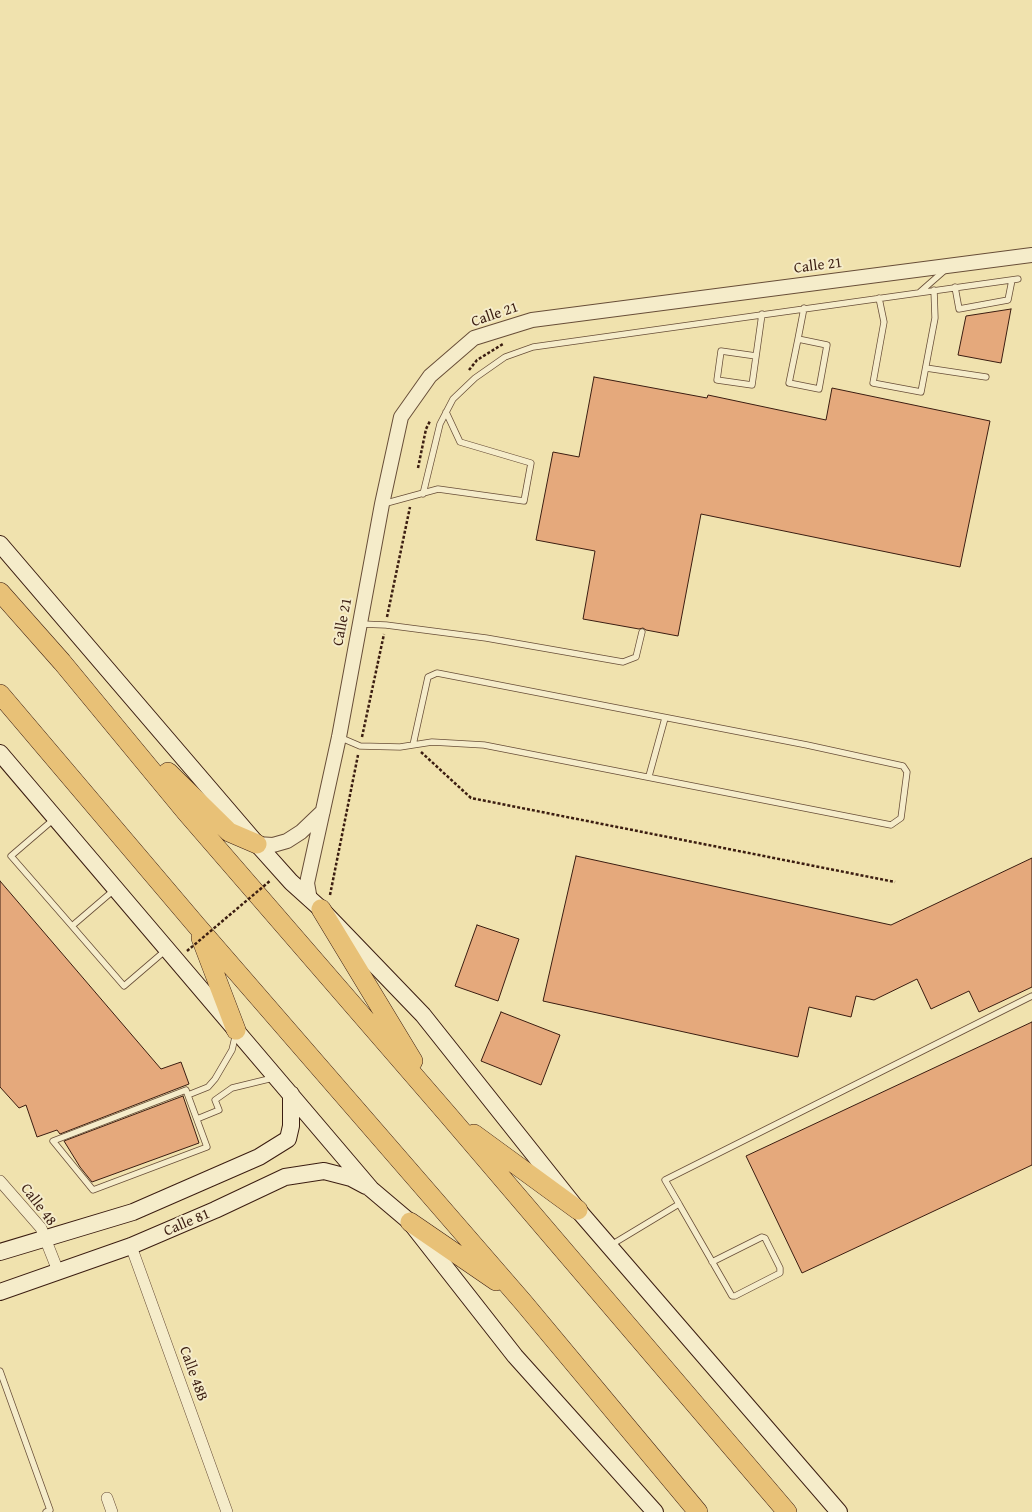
<!DOCTYPE html>
<html>
<head>
<meta charset="utf-8">
<style>
	body { margin:0 }
	canvas { display:block; background:#f0e2ae }
</style>
</head>
<body>
<canvas width="1032" height="1512"></canvas>
<script>
const ctx = document.querySelector('canvas').getContext('2d');
ctx.lineJoin = 'round';
function paint(path, color) {
  ctx.fillStyle = color;
  ctx.fill(path, 'evenodd');
}
function shape(rows) {
  const path = new Path2D();
  for (const r of rows) {
    path.moveTo(r[0], r[1]);
    for (let i = 2; i < r.length; i += 2) path.lineTo(r[i], r[i + 1]);
  }
  return path;
}
function stroke(path, color, width, dash) {
  ctx.strokeStyle = color;
  ctx.lineWidth = width;
  ctx.lineCap = dash ? 'butt' : 'round';
  ctx.setLineDash(dash || []);
  ctx.stroke(path);
}
function write(font, color, halo, rows, align = 'center') {
  ctx.font = font + ' "Gentium Book Plus",serif';
  ctx.lineWidth = 4;
  ctx.setLineDash([]);
  ctx.textBaseline = 'middle';
  ctx.strokeStyle = halo;
  ctx.fillStyle = color;
  for (const [text, x, y, turn = 0] of rows) {
    ctx.save();
    ctx.translate(x, y);
    ctx.rotate((+turn || 0) * Math.PI / 180);
    ctx.textAlign = isNaN(turn) ? turn : align;
    if (halo) ctx.strokeText(text, 0, 0);
    ctx.fillText(text, 0, 0);
    ctx.restore();
  }
}
const building = shape([
	[1011,309,1001,363,958,355,966,316,1011,309],
	[594,377,707,398,708,395,826,420,832,388,990,421,960,567,701,514,678,636,646,630,643,628,639,629,583,619,595,551,536,540,553,452,579,457,594,377],
	[576,856,891,925,1032,858,1032,987,979,1012,969,991,931,1009,917,979,874,1000,856,996,851,1017,809,1007,798,1057,543,1001,576,856],
	[0,881,161,1069,181,1062,189,1084,60,1134,57,1130,37,1137,26,1105,19,1108,0,1087,0,881],
	[477,925,519,939,498,1001,455,986,477,925],
	[501,1012,560,1035,541,1085,481,1061,501,1012],
	[1032,1022,1032,1165,802,1273,746,1156,1032,1022],
	[183,1096,199,1143,92,1182,80,1167,64,1141,183,1096]
]);
const path = shape([
	[469,370,477,360,503,344],
	[418,468,426,429,430,421],
	[387,617,410,507],
	[362,737,384,634],
	[421,752,471,798,895,882],
	[330,895,358,755]
]);
const service = shape([
	[955,287,959,309,1008,300,1012,280],
	[920,292,945,270],
	[879,298,884,322,873,383,921,392,935,318,934,290],
	[798,339,827,345,819,389,789,383,798,339,804,308],
	[756,356,721,351,717,380,752,385,762,314],
	[926,368,986,377],
	[423,494,440,424,453,399,475,378,505,357,533,347,1018,279],
	[383,504,438,489,524,501,531,463,460,442,446,412],
	[361,624,386,625,486,638,623,662,636,657,642,632],
	[339,737,360,746,400,747,432,742,484,745,891,825,901,818,907,772,903,766,807,745,437,673,428,677,413,745],
	[649,776,665,718],
	[54,819,11,856,72,926],
	[114,890,72,926,124,986,166,950],
	[186,1090,207,1147,93,1190,53,1141,186,1090],
	[188,1095,208,1087,215,1079,232,1050,236,1033],
	[197,1119,219,1110,215,1100,232,1088,273,1078],
	[679,1204,732,1296,735,1296,780,1273,780,1268,765,1238,762,1237,712,1262],
	[611,1245,679,1204,665,1180,1032,996],
	[0,1371,50,1510,46,1512]
]);
const minor = shape([
	[0,1181,41,1228,58,1271],
	[131,1246,227,1512],
	[107,1498,112,1512]
]);
const tertiary = shape([
	[257,844,273,845,287,841,301,832,323,811],
	[310,900,307,883,339,737,382,504,401,417,430,376,474,338,532,320,1032,255]
]);
const secondary = shape([
	[0,544,257,844,291,882,321,909,423,1015,578,1210,839,1512],
	[0,753,371,1189,410,1222,515,1356,655,1512],
	[0,1252,133,1212,259,1157,288,1139,291,1126,291,1094],
	[0,1292,131,1246,215,1210,285,1177,324,1171,351,1178,366,1186]
]);
const trunk = shape([
	[0,592,62,662,185,811,449,1116,787,1512],
	[0,694,196,925,523,1302,698,1512],
	[168,772,229,832,257,844],
	[321,909,413,1061],
	[201,938,236,1030],
	[474,1134,578,1210],
	[410,1222,496,1281]
]);
const pathBridge = shape([
	[187,951,271,880]
]);
const streetNames = [
	["Calle 21",818,266,-7],
	["Calle 21",495,315,-19],
	["Calle 21",343,622,-79],
	["Calle 48",38,1205,53],
	["Calle 81",187,1223,-23],
	["Calle 48B",193,1374,70]
];
paint(building, '#e5a97c');
stroke(building, '#3b1d11', 1);
stroke(service, '#684e38', 7);
stroke(minor, '#684e38', 12);
stroke(tertiary, '#684e38', 16);
stroke(secondary, '#3b1d11', 18);
stroke(trunk, '#3b1d11', 20);
stroke(path, '#3b1d11', 2.5, [3, 2]);
stroke(service, '#f5ecca', 5.5);
stroke(minor, '#f5ecca', 11);
stroke(tertiary, '#f5ecca', 14);
stroke(secondary, '#f5ecca', 16);
stroke(trunk, '#e8c177', 19);
stroke(pathBridge, '#3b1d11', 2.5, [3, 2]);
write('15px', '#3b1d11', '#f5ecca', streetNames);
</script>
</body>
</html>
